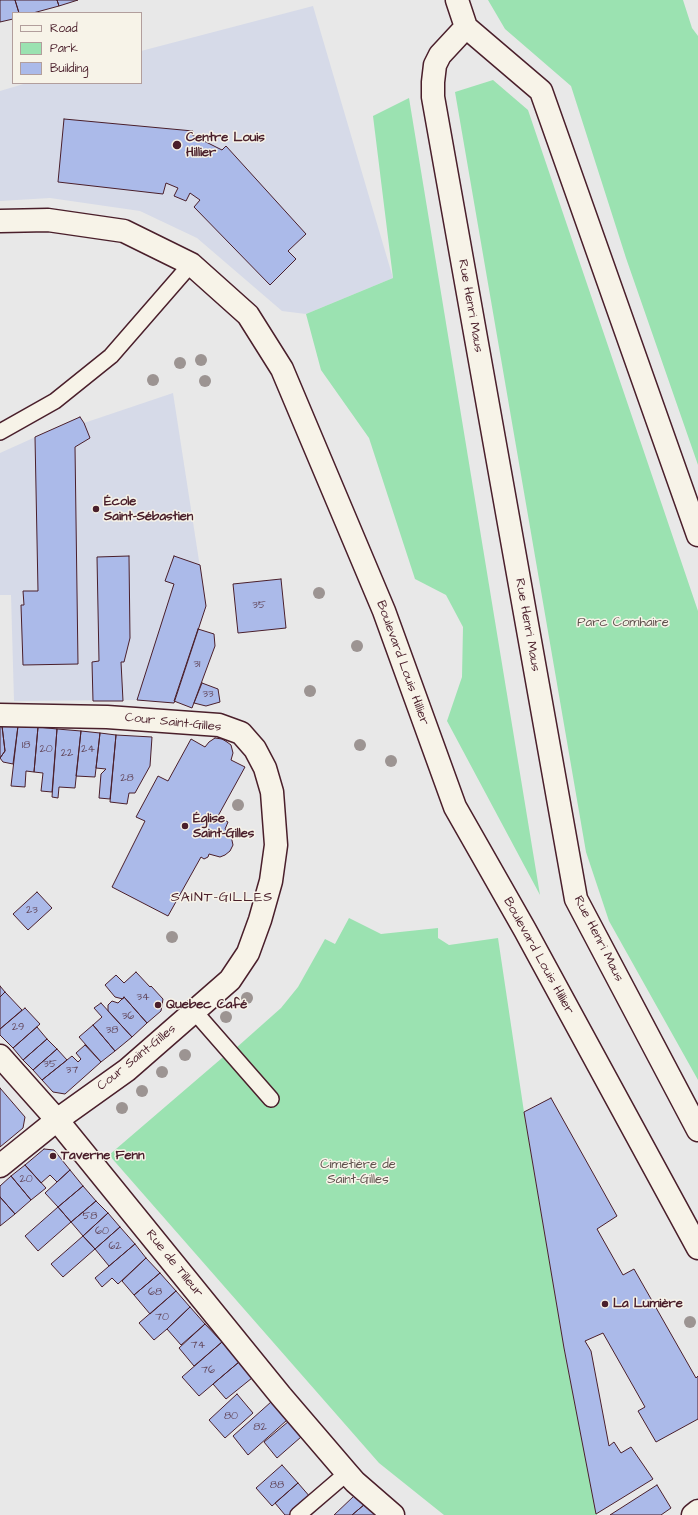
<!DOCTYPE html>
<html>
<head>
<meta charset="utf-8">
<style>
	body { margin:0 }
	#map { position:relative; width:698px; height:1515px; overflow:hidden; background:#e8e8e8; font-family:"Architects Daughter",sans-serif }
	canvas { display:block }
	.legend { position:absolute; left:12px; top:12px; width:130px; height:72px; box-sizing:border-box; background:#f7f3e8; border:1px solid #b29e9c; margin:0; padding:5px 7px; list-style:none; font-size:12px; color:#4a1f2b }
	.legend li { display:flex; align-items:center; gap:8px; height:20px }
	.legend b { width:20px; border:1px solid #b29e9c }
</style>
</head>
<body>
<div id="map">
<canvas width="698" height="1515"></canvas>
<ul class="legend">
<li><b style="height:5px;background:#f7f3e8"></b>Road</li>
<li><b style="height:11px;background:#9be2b1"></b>Park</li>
<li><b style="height:11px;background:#abbae9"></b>Building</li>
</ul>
</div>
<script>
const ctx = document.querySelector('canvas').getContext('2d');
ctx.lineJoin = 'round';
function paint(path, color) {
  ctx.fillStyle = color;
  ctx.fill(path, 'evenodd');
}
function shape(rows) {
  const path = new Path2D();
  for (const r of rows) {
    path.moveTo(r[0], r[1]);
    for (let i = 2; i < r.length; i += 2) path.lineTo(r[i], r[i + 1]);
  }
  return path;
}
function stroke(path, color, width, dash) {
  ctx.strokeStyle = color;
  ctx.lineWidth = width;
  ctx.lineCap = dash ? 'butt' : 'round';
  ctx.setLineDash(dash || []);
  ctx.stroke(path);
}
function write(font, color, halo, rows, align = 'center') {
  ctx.font = font + ' "Architects Daughter",sans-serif';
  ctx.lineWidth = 3;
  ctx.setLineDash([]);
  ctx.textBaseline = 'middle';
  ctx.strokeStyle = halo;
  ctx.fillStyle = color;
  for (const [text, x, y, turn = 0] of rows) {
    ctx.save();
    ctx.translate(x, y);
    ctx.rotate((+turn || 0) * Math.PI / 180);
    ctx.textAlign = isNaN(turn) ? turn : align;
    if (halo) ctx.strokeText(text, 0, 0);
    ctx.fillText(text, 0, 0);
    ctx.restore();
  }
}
const built = shape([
	[313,6,393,278,306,314,282,311,197,238,140,211,50,198,0,201,0,91,27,83,141,83,141,51],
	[173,393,206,606,174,703,137,700,14,701,11,595,0,595,0,453,80,417,84,423]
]);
const green = shape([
	[488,0,683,0,692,28,698,36,698,465,626,258,571,86,505,29],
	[493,80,528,110,698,611,698,1080,609,921,586,852,455,92],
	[409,98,540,895,447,721,462,677,463,627,446,595,415,579,369,438,321,370,306,314,393,278,373,116],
	[349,918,381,934,438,928,438,938,449,945,498,938,524,1112,564,1348,597,1515,444,1515,379,1463,109,1155,222,1058,236,1048,281,1008,298,987,325,939,335,944]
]);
const building = shape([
	[0,0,15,0,19,13,13,13,13,19,0,22,0,0],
	[15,0,57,0,59,6,33,13,19,13,15,0],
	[57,0,78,0,59,6,57,0],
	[64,119,193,131,192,135,222,150,226,146,306,234,288,251,296,259,270,285,194,207,200,200,190,193,186,201,174,196,178,188,166,183,163,194,58,182,64,119],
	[80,417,84,423,90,438,75,447,78,664,23,665,21,605,24,605,23,591,38,591,35,437,80,417],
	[129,556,130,638,124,662,121,662,123,701,93,701,92,662,99,661,97,557,129,556],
	[174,556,200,565,206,606,174,703,137,700,174,584,165,581,174,556],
	[281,579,286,628,238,633,233,584,281,579],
	[198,629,214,634,215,646,192,708,174,701,198,629],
	[202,683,218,689,220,702,206,706,194,703,202,683],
	[0,725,2,726,5,751,0,758,0,725],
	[2,726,18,726,13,764,3,762,0,758,5,751,2,726],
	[18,726,38,727,34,772,26,771,25,787,11,786,18,726],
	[38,727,57,729,52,792,41,791,43,773,34,772,38,727],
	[57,729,81,731,75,788,59,787,58,798,52,797,57,729],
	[81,731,100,733,95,777,76,776,81,731],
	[100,733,116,735,110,799,99,798,101,774,106,769,96,768,100,733],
	[116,735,152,737,150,766,135,793,129,793,127,804,110,802,116,735],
	[215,738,222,739,227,742,231,745,233,753,231,760,245,767,218,816,228,822,225,829,231,836,233,845,230,851,225,855,220,857,209,854,208,857,204,859,201,857,168,916,112,887,145,821,136,817,158,776,168,781,191,739,205,747,209,742,215,738],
	[37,892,52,908,28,930,13,914,37,892],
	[136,972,150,987,151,986,163,999,161,1011,147,1023,124,997,123,999,115,997,105,985,116,975,124,983,136,972],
	[0,986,5,992,0,997,0,986],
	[5,992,22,1010,0,1029,0,997,5,992],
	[124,997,147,1023,132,1037,108,1011,108,1005,112,1001,118,1003,124,997],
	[101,1003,132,1037,115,1051,93,1025,102,1017,94,1008,101,1003],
	[25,1008,40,1024,13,1048,0,1035,0,1029,25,1008],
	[93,1025,115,1051,101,1062,79,1037,93,1025],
	[37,1027,47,1039,23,1060,13,1048,37,1027],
	[47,1039,57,1049,33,1070,23,1060,47,1039],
	[85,1045,101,1062,65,1094,53,1092,42,1080,72,1056,78,1062,81,1059,76,1053,85,1045],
	[57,1049,67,1060,42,1080,33,1070,57,1049],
	[0,1088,25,1117,23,1128,0,1147,0,1088],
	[551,1098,617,1216,597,1229,623,1275,634,1269,696,1378,698,1376,698,1419,656,1442,638,1411,645,1407,603,1333,585,1341,591,1351,609,1446,614,1442,621,1453,631,1447,653,1479,596,1514,564,1348,524,1112,551,1098],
	[44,1149,54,1150,70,1170,57,1182,50,1175,41,1183,25,1165,44,1149],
	[25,1165,46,1188,31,1200,11,1176,25,1165],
	[70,1170,83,1186,58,1207,45,1193,70,1170],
	[11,1176,31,1200,15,1214,0,1197,0,1186,11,1176],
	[83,1186,96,1201,71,1222,58,1207,83,1186],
	[0,1197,15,1214,0,1226,0,1197],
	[96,1201,108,1213,83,1236,71,1222,96,1201],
	[58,1207,71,1222,38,1251,25,1236,58,1207],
	[108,1213,120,1227,95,1249,83,1236,108,1213],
	[120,1227,135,1244,109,1266,95,1249,120,1227],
	[83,1236,95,1249,63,1277,51,1264,83,1236],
	[135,1244,146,1258,118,1284,112,1278,102,1287,95,1278,135,1244],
	[146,1258,160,1273,134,1295,122,1281,146,1258],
	[160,1273,176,1291,150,1314,134,1295,160,1273],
	[176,1291,190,1307,167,1329,154,1340,139,1323,176,1291],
	[190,1307,205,1324,181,1345,167,1329,190,1307],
	[205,1324,222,1342,194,1366,179,1348,205,1324],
	[222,1342,239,1362,199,1396,182,1377,222,1342],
	[239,1362,252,1378,226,1399,213,1384,239,1362],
	[237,1394,253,1413,225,1438,209,1420,237,1394],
	[271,1402,287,1420,248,1455,233,1436,271,1402],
	[289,1421,301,1437,277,1458,264,1442,289,1421],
	[282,1465,298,1483,272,1506,256,1488,282,1465],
	[298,1483,311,1498,291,1515,285,1515,275,1503,298,1483],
	[657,1485,671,1508,661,1515,610,1515,657,1485],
	[354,1496,365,1504,352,1515,334,1515,354,1496],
	[365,1504,377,1515,352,1515,365,1504]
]);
const service = shape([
	[0,432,55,401,111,356,191,264],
	[194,1011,271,1099],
	[298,1515,347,1473]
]);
const minor = shape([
	[457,0,466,27],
	[466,27,440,55,435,65,433,82,433,97,576,899,698,1130],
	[466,27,541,91,698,535],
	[0,715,107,717,219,725,241,733,255,749,265,768,272,792,276,845,271,881,260,920,248,953,230,980,127,1070,57,1120,0,1166],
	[0,1056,57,1120,281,1396,347,1473,355,1482,393,1515],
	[693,1515,698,1511]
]);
const tertiary = shape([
	[0,221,48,220,124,231,191,264,248,315,282,369,384,611,455,807,525,930,698,1248]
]);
const trees = [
	[201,360],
	[180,363],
	[153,380],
	[205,381],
	[319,593],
	[357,646],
	[310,691],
	[360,745],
	[391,761],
	[238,805],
	[172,937],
	[247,998],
	[226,1017],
	[185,1055],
	[162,1072],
	[142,1091],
	[122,1108],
	[690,1322]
];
const markers = [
	[177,145,5,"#4a1f2b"],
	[96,509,4,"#4a1f2b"],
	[185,826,4,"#4a1f2b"],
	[158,1005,4,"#4a1f2b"],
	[53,1156,4,"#4a1f2b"],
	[605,1304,4,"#4a1f2b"]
];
const numberNames = [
	["35",259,606],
	["31",197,665],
	["33",208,695],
	["18",26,746],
	["20",46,750],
	["24",88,750],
	["22",67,754],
	["28",127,779],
	["23",32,911],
	["34",143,998],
	["36",128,1017],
	["29",18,1028],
	["38",112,1031],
	["35",50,1065],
	["37",72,1071],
	["20",26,1180],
	["58",90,1217],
	["60",102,1232],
	["62",115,1247],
	["68",155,1293],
	["70",162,1318],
	["74",198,1346],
	["76",208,1371],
	["80",231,1417],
	["82",260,1428],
	["88",277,1486]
];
const poiNames = [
	["Centre Louis",186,138],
	["Hillier",186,153],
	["École",104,502],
	["Saint-Sébastien",104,517],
	["Église",193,819],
	["Saint-Gilles",193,834],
	["Quebec Café",166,1005],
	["Taverne Fenn",61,1156],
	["La Lumière",613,1304]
];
const streetNames = [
	["Rue Henri Maus",470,306,80],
	["Rue Henri Maus",527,625,80],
	["Boulevard Louis Hillier",402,663,70],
	["Cour Saint-Gilles",173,723,6],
	["Rue Henri Maus",598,939,63],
	["Boulevard Louis Hillier",538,956,61],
	["Cour Saint-Gilles",137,1058,-39],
	["Rue de Tilleur",174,1264,51]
];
const parkNames = [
	["Parc Comhaire",623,623],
	["Cimetière de",358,1165],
	["Saint-Gilles",358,1180]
];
const neighbourhoodNames = [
	["SAINT-GILLES",222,898]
];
paint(built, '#d6dae8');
paint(green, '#9be2b1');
paint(building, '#abbae9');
stroke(building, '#4a1f2b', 1);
stroke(service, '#4a1f2b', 18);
stroke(minor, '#4a1f2b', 25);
stroke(tertiary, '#4a1f2b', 25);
stroke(service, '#f7f3e8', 15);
stroke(minor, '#f7f3e8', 22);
stroke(tertiary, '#f7f3e8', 22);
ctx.fillStyle = '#9c9492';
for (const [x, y] of trees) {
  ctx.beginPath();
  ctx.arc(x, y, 6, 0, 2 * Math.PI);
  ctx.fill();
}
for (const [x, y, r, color] of markers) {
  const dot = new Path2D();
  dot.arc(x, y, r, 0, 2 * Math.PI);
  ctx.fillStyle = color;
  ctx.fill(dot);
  stroke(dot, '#f7f3e8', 1.5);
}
write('11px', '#62465a', null, numberNames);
write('bold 13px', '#4a1f2b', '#f7f3e8', poiNames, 'left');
write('13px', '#4a1f2b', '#f7f3e8', streetNames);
write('13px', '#5e504c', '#f7f3e8', parkNames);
ctx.letterSpacing = '1px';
write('14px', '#4a1f2b', '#f7f3e8', neighbourhoodNames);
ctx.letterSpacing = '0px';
</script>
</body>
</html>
